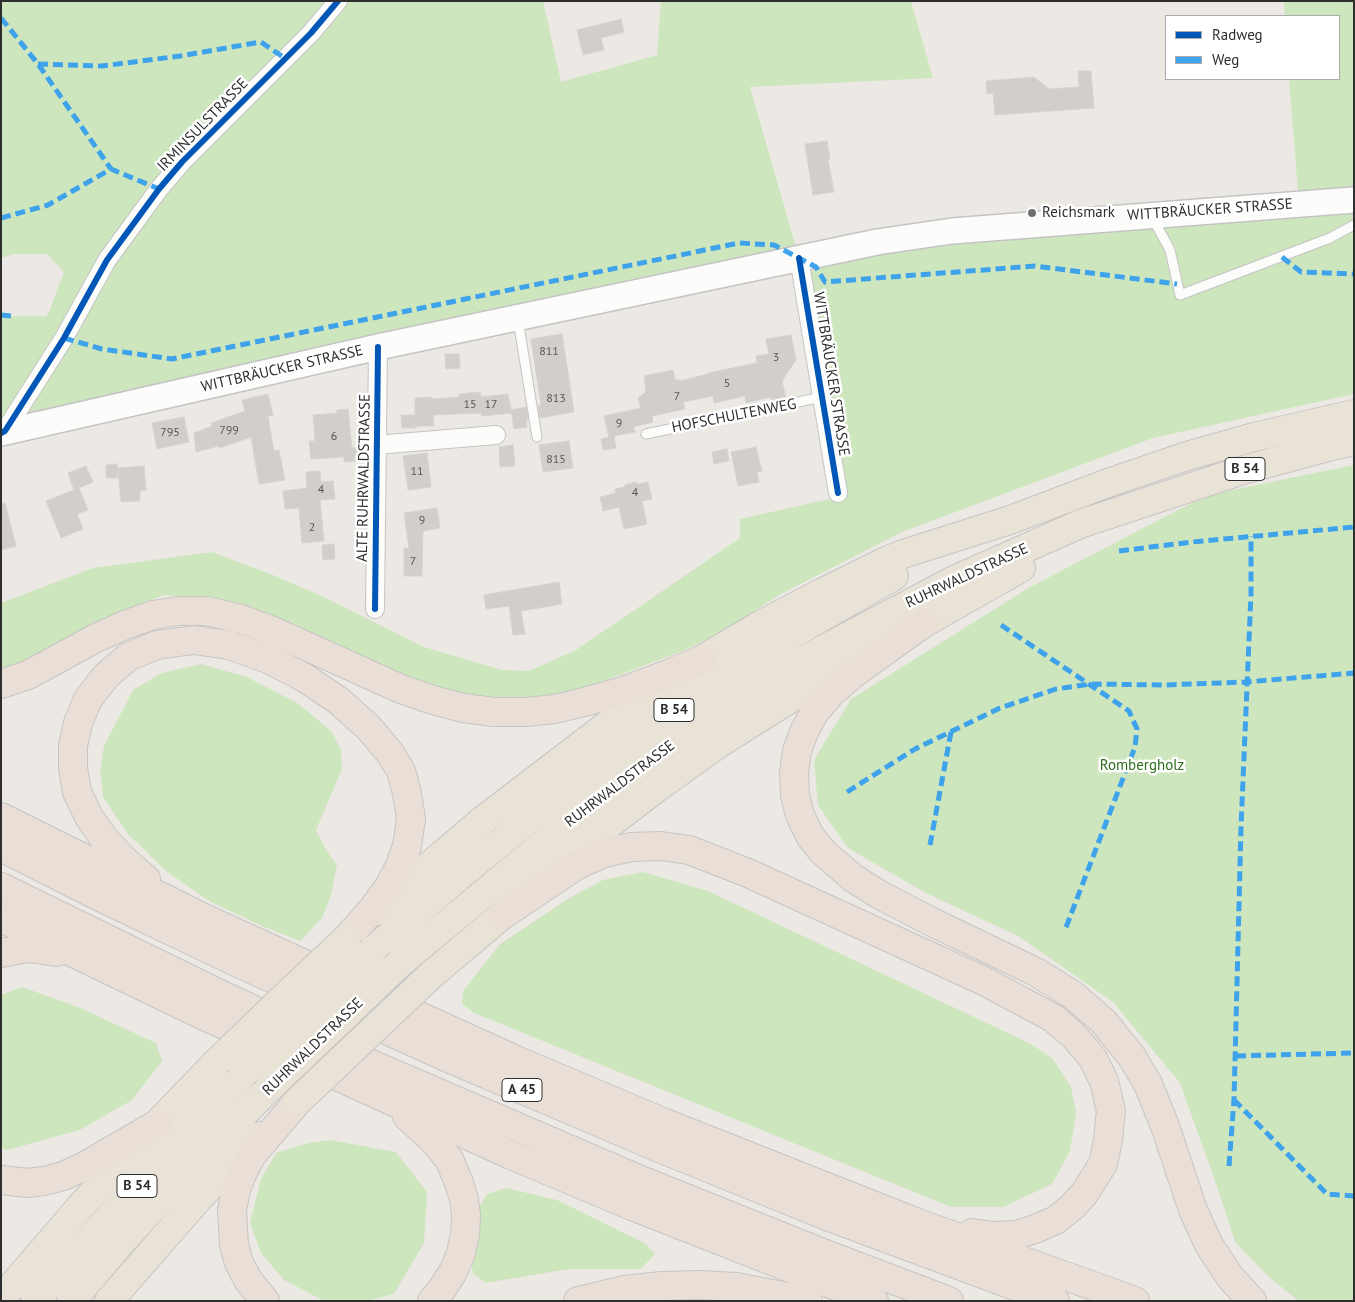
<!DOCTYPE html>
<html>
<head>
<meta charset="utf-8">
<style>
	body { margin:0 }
	#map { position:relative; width:1355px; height:1302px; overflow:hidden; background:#ece8e4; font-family:"PT Sans",sans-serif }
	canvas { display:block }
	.frame { position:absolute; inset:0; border:2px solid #2e2e2e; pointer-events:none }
	.legend { position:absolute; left:1165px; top:15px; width:175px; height:65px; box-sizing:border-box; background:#fff; border:1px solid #ababab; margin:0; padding:6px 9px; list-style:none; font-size:15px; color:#2e2e2e }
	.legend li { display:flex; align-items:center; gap:10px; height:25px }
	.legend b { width:25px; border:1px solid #ababab }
</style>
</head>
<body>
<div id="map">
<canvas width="1355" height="1302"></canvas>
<div class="frame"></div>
<ul class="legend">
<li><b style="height:6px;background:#0057b8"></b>Radweg</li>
<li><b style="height:6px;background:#3ea3eb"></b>Weg</li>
</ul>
</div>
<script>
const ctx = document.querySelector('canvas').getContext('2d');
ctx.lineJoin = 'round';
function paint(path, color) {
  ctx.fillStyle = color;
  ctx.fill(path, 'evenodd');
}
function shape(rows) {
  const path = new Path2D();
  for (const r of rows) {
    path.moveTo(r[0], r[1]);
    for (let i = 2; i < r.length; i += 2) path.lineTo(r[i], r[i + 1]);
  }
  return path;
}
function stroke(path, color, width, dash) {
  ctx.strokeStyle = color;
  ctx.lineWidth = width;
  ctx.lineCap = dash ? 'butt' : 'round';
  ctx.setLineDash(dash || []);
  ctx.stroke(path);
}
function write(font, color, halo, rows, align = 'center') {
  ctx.font = font + ' "PT Sans",sans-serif';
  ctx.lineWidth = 5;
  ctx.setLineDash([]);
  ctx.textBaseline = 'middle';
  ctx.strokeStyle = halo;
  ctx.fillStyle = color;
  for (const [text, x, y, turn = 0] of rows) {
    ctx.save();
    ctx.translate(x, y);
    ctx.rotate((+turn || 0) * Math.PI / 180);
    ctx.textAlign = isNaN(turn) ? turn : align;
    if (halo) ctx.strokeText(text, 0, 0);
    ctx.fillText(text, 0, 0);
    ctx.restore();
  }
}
const green = shape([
	[1,1,543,1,561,82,657,55,661,1,911,1,933,78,750,87,799,258,1,433,1,312,11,316,46,316,49,312,64,272,47,254,14,254,1,258],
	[1284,1,1354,1,1354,200,1299,204,1289,79,1339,79,1339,16,1285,16],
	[1354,207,1354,394,1153,438,902,532,781,594,724,630,685,650,559,698,509,701,460,696,423,684,298,628,239,604,164,595,126,610,10,669,1,672,1,603,93,568,212,552,273,575,324,597,424,647,502,670,529,671,576,650,740,538,740,519,843,496,811,272,828,260,1104,225],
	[1354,465,1354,1301,1299,1301,1270,1278,1235,1242,1221,1198,1180,1083,1113,1002,1018,936,926,893,848,848,818,805,814,760,851,699,1030,587,1207,495],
	[201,664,247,677,299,704,331,731,341,749,342,769,316,830,325,848,337,865,331,895,322,918,300,941,262,926,209,901,166,871,127,833,103,797,100,770,104,746,133,690,162,673],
	[643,872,708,891,1031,1044,1053,1059,1071,1087,1076,1112,1070,1151,1052,1184,1003,1207,951,1207,474,1013,462,1004,463,991,499,945,566,900,603,880],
	[22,987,78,1007,156,1043,162,1061,132,1100,80,1130,7,1150,1,1148,1,995],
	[330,1140,396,1152,427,1192,424,1243,394,1294,367,1301,324,1301,284,1280,261,1253,250,1223,261,1179,276,1153,308,1143],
	[506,1188,557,1200,646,1244,655,1254,641,1269,569,1269,485,1283,473,1273,471,1261,474,1216,487,1194]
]);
const building = shape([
	[621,19,624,32,601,38,604,50,583,55,577,30,621,19],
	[1078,71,1091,71,1094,108,995,115,993,93,987,94,986,81,1034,77,1049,89,1079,87,1078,71],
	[827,141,830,159,828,160,834,192,813,195,805,144,827,141],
	[562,334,574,412,540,418,538,405,541,405,531,339,562,334],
	[791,335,796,360,782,381,786,398,771,401,770,397,746,403,745,396,714,403,713,396,683,402,685,409,652,416,653,422,633,427,635,432,614,436,616,448,603,450,601,439,609,437,604,416,641,408,638,398,646,392,644,376,673,370,675,380,679,379,679,381,708,374,708,373,757,363,756,356,769,354,766,339,791,335],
	[445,354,459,354,460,368,446,369,445,354],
	[480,392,481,397,508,394,512,413,482,416,481,413,433,415,434,426,416,426,416,428,402,428,401,415,415,415,415,398,432,397,432,399,459,397,459,394,480,392],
	[268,394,273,415,268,416,274,451,279,450,285,480,259,484,251,437,220,448,219,446,196,452,194,433,212,426,211,423,245,411,242,400,268,394],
	[526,407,528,420,526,420,527,427,514,429,511,410,526,407],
	[348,409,352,448,357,448,357,461,344,462,344,457,311,459,309,441,315,441,313,415,337,413,337,410,348,409],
	[184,417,189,442,157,449,152,423,184,417],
	[569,441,573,468,543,472,539,445,569,441],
	[513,445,515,466,500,467,499,447,513,445],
	[756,447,762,471,757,472,759,482,738,486,731,452,756,447],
	[727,449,729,461,714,464,712,452,727,449],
	[427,453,431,487,408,490,403,456,427,453],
	[117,464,118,478,106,478,106,465,117,464],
	[86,466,93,482,74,490,68,473,86,466],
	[144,466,146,490,140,491,140,501,121,502,118,468,144,466],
	[320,471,321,482,333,481,335,499,320,500,324,541,302,543,299,508,285,509,283,491,307,488,306,472,320,471],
	[636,482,637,484,648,482,652,499,642,501,647,524,624,529,619,507,603,511,600,497,616,493,615,489,625,487,625,485,636,482],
	[79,488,88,510,77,514,83,529,61,538,46,501,79,488],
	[5,503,16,546,1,550,1,504,5,503],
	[437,508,440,528,423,531,422,576,404,576,404,548,409,548,404,513,437,508],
	[334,544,335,559,323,560,322,545,334,544],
	[559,582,562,604,521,611,525,634,513,635,509,606,486,609,484,595,559,582]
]);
const service = shape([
	[1152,217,1170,250,1180,295,1330,238,1354,225],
	[518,320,537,437],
	[646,434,822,397]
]);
const minor = shape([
	[799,258,838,493],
	[5,431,64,338,107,260,159,189,182,162,311,33,338,1],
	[376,445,496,435],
	[375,609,378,347]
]);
const secondary = shape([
	[1,433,378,347,877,242,952,231,1354,200]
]);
const trunk = shape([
	[376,911,483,820,632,706,701,660,762,624,821,593,886,561,903,554,1010,520,1105,484,1187,456,1254,437,1354,414],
	[372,951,464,872,550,802,621,748,679,706,769,647,894,576],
	[400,963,573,819,641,766,700,725,786,669,952,581,1080,524,1243,470,1328,447,1354,441],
	[430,976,501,916,543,875,658,787,718,744,852,660,924,623,1021,568],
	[1,1299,81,1206,157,1124,217,1062],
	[35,1301,160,1160,243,1074],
	[71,1301,125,1238,181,1177,270,1087],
	[109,1301,199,1198,245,1149,260,1136]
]);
const motorway = shape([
	[924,623,853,674,832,692,814,713,804,732,797,751,794,773,795,795,800,815,810,836,823,852,853,878,880,895,934,923,1036,972,1073,995,1103,1021,1132,1057,1148,1084,1165,1126,1193,1210,1209,1245,1230,1277,1252,1301],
	[1,684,28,675,96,638,125,625,153,615,179,611,207,611,241,619,273,631,401,689,433,700,463,708,494,712,525,712,555,709,584,702,620,692,668,674,701,660],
	[1,817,210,921,516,1060,665,1123,918,1223,1135,1301],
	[1,847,94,894,236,962,446,1057,657,1147,832,1218,1055,1301],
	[146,879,127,863,105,840,89,817,77,792,73,768,73,746,78,723,88,699,106,676,128,657,157,645,194,640,229,645,268,659,305,678,339,701,369,728,390,753,401,771,407,793,411,819,407,846,399,868,388,888,371,911,346,939],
	[1,887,222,995,355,1057,643,1181,820,1252,949,1301],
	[501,916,577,865,604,853,632,847,661,846,689,850,748,873,984,981,1053,1018,1074,1036,1092,1057,1104,1081,1111,1111,1108,1140,1103,1164,1084,1194,1073,1206,1056,1220,1035,1229,1016,1235,993,1236,972,1233],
	[1,918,200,1014,511,1155,632,1206,874,1301],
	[1,953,28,948,57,952],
	[407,1116,436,1143,450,1161,459,1183,464,1199,466,1216,465,1234,461,1253,453,1272,442,1289,432,1301],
	[1,1180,27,1183,44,1181,63,1176,83,1167,157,1124],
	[265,1301,248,1280,239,1263,234,1245,232,1210,236,1190,242,1174,252,1155,298,1101],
	[578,1301,624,1290,662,1286,700,1285,736,1287,808,1301]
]);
const trunkBridge = shape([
	[217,1062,278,1003,346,939],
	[243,1074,372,951],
	[270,1087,400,963],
	[298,1101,430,976]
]);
const quiet = shape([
	[1,18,38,64,111,169],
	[38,64,102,66,180,56,261,42,286,59],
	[1,218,48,205,111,169,159,189],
	[1282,257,1301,272,1354,274],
	[1,315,11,316],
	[64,338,102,349,172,359,739,243,774,245,816,267,825,282,1035,266,1177,284],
	[1119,551,1192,542,1354,527],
	[1001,625,1129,711,1137,729,1135,747,1065,930],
	[847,792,915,749,1000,708,1056,689,1091,684,1164,685,1246,682,1354,673],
	[930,845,951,732],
	[1236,1056,1354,1053],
	[1234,1100,1327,1194,1354,1196],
	[1229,1166,1234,1100,1241,827,1251,594,1251,536]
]);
const cycleway = shape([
	[799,258,838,493],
	[1,433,5,431,64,338,107,260,159,189,182,162,311,33,338,1],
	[375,609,378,347]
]);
const markers = [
	[1032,213,5,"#706f6e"]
];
const numberNames = [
	["811",549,352],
	["3",776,358],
	["5",727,384],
	["7",677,397],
	["813",556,399],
	["15",470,405],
	["17",491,405],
	["9",619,424],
	["799",229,431],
	["795",170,433],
	["6",334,437],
	["815",556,460],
	["11",417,472],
	["4",321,490],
	["4",635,493],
	["9",422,521],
	["2",312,528],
	["7",413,562]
];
const shields = [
	[1245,469,40],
	[674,710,40],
	[522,1090,40],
	[137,1186,40]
];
const shieldNames = [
	["B 54",1245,469],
	["B 54",674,710],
	["A 45",522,1090],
	["B 54",137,1186]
];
const streetNames = [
	["IRMINSULSTRASSE",203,125,-46],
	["WITTBRÄUCKER STRASSE",1210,210,-4],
	["WITTBRÄUCKER STRASSE",282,369,-13],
	["WITTBRÄUCKER STRASSE",831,374,81],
	["HOFSCHULTENWEG",734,416,-11],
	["ALTE RUHRWALDSTRASSE",364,478,-89],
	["RUHRWALDSTRASSE",967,576,-25],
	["RUHRWALDSTRASSE",620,784,-37],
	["RUHRWALDSTRASSE",313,1047,-44]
];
const poiNames = [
	["Reichsmark",1042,213]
];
const parkNames = [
	["Rombergholz",1142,766]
];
paint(green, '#cee6be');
paint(building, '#d1cecb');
stroke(building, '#d7d4d0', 1);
stroke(service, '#c5c4c5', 11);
stroke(minor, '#c5c4c5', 20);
stroke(secondary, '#c5c4c5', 28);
stroke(trunk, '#c6c5c4', 30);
stroke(motorway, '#c6c5c4', 30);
stroke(service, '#fcfcfb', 9);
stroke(minor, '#fcfcfb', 18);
stroke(secondary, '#fcfcfb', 25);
stroke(trunk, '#e9e2d6', 28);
stroke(motorway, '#eadfd6', 28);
stroke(trunkBridge, '#c6c5c4', 30, []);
stroke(trunkBridge, '#e9e2d6', 28);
stroke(quiet, '#3ea3eb', 5, [10, 5]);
stroke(cycleway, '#0057b8', 6);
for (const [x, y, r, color] of markers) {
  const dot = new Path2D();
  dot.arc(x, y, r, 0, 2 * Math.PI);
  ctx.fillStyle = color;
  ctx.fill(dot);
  stroke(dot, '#fff', 2);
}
write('12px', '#585857', null, numberNames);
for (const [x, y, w] of shields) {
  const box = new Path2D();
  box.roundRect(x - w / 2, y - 11.5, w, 23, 4);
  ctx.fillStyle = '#fff';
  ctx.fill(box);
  stroke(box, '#2e2e2e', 1);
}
write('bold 14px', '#2e2e2e', null, shieldNames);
write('15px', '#2e2e2e', '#fff', streetNames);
write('15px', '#2e2e2e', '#fff', poiNames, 'left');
write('15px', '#2c6e1b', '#fff', parkNames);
</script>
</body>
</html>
